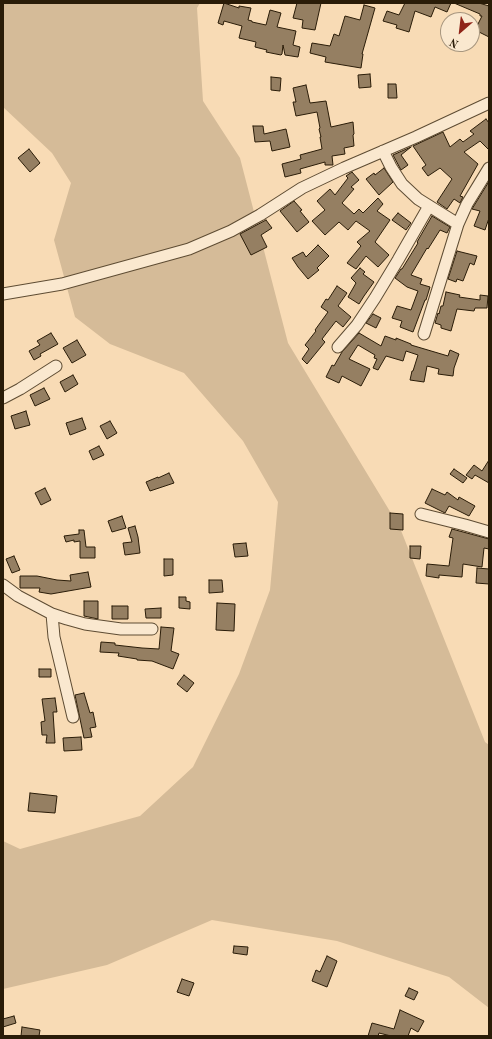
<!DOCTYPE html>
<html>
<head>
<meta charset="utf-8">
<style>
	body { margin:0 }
	#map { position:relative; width:492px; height:1039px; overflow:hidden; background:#f8dbb5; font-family:"Old Standard TT",serif }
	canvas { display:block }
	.frame { position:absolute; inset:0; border:4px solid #2a1c08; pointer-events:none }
	.north { position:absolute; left:440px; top:12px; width:40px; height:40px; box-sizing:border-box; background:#fae8cf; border:1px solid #a7967f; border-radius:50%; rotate:208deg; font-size:11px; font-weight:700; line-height:16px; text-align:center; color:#2a1c08 }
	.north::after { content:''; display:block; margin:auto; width:14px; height:18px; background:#8f2418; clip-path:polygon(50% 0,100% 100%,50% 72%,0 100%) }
</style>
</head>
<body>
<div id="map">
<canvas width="492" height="1039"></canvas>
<div class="frame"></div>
<div class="north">N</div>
</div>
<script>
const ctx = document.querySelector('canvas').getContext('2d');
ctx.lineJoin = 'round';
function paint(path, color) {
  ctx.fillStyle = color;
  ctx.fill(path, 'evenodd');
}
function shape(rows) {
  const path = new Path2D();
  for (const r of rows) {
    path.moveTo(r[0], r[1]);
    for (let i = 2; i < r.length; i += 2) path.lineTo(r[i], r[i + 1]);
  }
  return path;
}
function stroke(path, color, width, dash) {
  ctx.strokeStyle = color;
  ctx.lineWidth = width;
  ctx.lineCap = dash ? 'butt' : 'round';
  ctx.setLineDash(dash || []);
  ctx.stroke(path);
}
const green = shape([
	[3,3,200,3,197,8,203,101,240,158,288,343,400,528,485,742,489,745,489,1008,449,977,337,941,212,920,107,965,3,989,3,841,20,849,140,816,193,767,239,674,270,590,278,502,243,441,184,373,110,344,75,317,54,240,71,183,52,153,3,107]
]);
const building = shape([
	[224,3,239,8,239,6,251,8,248,20,252,21,252,22,266,25,270,10,281,13,277,27,296,31,293,45,300,47,298,57,285,55,283,45,282,54,281,55,266,52,267,50,255,47,256,42,239,38,242,26,224,21,223,25,218,23,224,3],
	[297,3,321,3,315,30,302,28,303,20,293,18,297,3],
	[405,3,451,3,447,12,435,7,431,17,415,11,409,32,396,28,397,25,383,21,387,11,399,15,405,3],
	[454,3,479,3,489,6,489,37,475,30,482,16,480,16,480,14,454,3],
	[364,5,375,8,362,54,363,54,361,68,325,62,326,57,310,53,312,43,330,46,334,34,339,36,345,16,360,20,364,5],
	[370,74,371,87,359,88,358,75,370,74],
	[271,77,281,78,280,91,271,90,271,77],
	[388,84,396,84,397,98,388,98,388,84],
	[306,85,310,103,326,101,331,127,353,122,354,134,353,135,354,146,344,148,345,154,332,156,333,165,325,165,325,162,300,169,301,173,285,177,282,164,301,159,300,155,322,149,320,137,321,137,319,129,320,128,317,112,296,116,293,102,296,102,293,88,306,85],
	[486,119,489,123,489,150,480,141,464,152,478,164,460,196,463,197,460,203,454,199,447,209,437,202,452,179,440,168,428,176,422,168,426,165,413,146,443,132,450,147,460,139,463,142,474,134,470,131,486,119],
	[253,126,263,126,264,134,286,129,290,147,272,151,270,141,255,142,253,126],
	[411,147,401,155,408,165,401,170,393,155,411,147],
	[29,149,40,163,30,172,18,158,29,149],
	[384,168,393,182,379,195,366,179,374,173,375,175,384,168],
	[352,172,359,180,351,187,354,189,342,203,354,214,359,209,363,213,378,198,383,204,377,211,390,220,375,242,389,255,378,267,366,256,356,269,347,263,361,246,357,242,370,231,356,221,348,230,339,222,325,235,312,221,325,210,317,201,330,189,335,195,348,178,346,176,352,172],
	[488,183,489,183,489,218,485,230,474,226,480,211,472,209,488,183],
	[294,201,302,210,300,211,309,222,297,232,280,211,294,201],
	[398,213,411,223,406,230,392,220,398,213],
	[432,216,450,227,447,233,440,230,428,249,427,248,411,275,422,279,420,284,430,287,426,300,425,300,413,332,400,327,402,321,392,318,397,306,411,310,418,291,407,287,395,278,401,269,402,269,418,243,417,242,432,216],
	[266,220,272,228,261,235,267,247,251,255,240,234,266,220],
	[318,245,329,256,317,268,319,270,308,279,298,267,292,258,303,252,306,257,318,245],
	[457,251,477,256,474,265,470,263,463,281,457,279,456,282,448,279,457,251],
	[360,268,365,272,363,274,374,282,364,296,359,304,348,297,356,283,351,278,360,268],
	[337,286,347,293,338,306,351,317,343,327,336,321,322,339,325,342,307,364,302,359,309,349,305,345,316,331,315,330,328,312,321,307,326,299,328,300,337,286],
	[446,292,460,295,459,297,480,300,480,295,488,296,487,308,475,308,474,311,457,309,451,331,441,328,441,325,435,323,438,313,439,314,441,306,443,306,446,292],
	[373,314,381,318,376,328,366,323,373,314],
	[51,333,58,344,40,354,41,356,34,360,29,351,40,345,37,341,51,333],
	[359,333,381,346,385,336,396,340,396,338,411,344,411,345,448,356,450,350,459,354,454,368,453,376,438,374,439,369,427,366,424,382,410,380,412,371,413,371,418,355,406,351,403,361,386,356,378,370,373,368,377,359,374,358,375,355,358,345,349,359,370,369,361,386,342,376,339,383,326,377,332,365,334,366,342,352,359,333],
	[77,340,86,355,72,363,63,348,77,340],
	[73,375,78,384,65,392,60,382,73,375],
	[44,388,50,399,35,406,30,395,44,388],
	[26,411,30,425,15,429,11,416,26,411],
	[82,418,86,429,70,435,66,423,82,418],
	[110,421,117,433,107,439,100,426,110,421],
	[99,446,104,455,93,460,89,451,99,446],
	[489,460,489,483,475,475,472,479,466,475,474,465,482,471,489,460],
	[454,469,467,478,463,483,450,474,454,469],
	[169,473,174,483,150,491,146,482,158,477,158,478,169,473],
	[45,488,51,500,41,505,35,493,45,488],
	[432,489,445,495,447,492,458,500,459,497,475,506,469,516,449,506,445,513,425,503,432,489],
	[390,513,403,514,403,530,390,529,390,513],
	[122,516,126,528,112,532,108,521,122,516],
	[135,526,138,537,140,553,125,555,123,543,132,542,128,528,135,526],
	[452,529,489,539,489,549,484,548,482,567,463,564,462,577,439,575,439,578,426,576,427,564,449,566,453,538,449,537,452,529],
	[79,530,84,530,86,547,95,547,95,558,80,558,80,541,74,542,74,540,66,542,64,536,79,534,79,530],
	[246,543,248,556,235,557,233,544,246,543],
	[410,546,421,546,420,559,410,558,410,546],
	[14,556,20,570,12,573,6,559,14,556],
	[164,559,173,559,173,575,164,576,164,559],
	[477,568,489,569,489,584,476,583,477,568],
	[88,572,91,587,51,594,39,592,40,588,20,588,20,576,37,576,57,580,71,581,70,575,88,572],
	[209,580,222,580,223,592,209,593,209,580],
	[179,597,186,597,186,601,190,602,190,609,179,608,179,597],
	[84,601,98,601,98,619,84,616,84,601],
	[217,603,235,604,234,631,216,630,217,603],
	[112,606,128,606,128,619,112,619,112,606],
	[161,608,161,618,146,618,145,609,161,608],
	[161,627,174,628,171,651,179,654,173,669,152,661,137,660,137,659,118,656,119,653,100,652,101,642,115,643,115,645,142,648,159,649,161,627],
	[39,669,51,669,51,677,39,677,39,669],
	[184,675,194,683,187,692,177,684,184,675],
	[84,693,90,713,93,712,96,727,90,728,92,737,84,738,75,695,84,693],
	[55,698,57,712,53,712,55,743,46,743,47,735,42,735,41,722,45,721,42,699,55,698],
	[81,737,82,750,64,751,63,738,81,737],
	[30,793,57,796,55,813,28,811,30,793],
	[234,946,248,947,247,955,233,953,234,946],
	[327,956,337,961,327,987,312,981,316,970,320,972,327,956],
	[182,979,194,983,189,996,177,992,182,979],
	[409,988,418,992,414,1000,405,996,409,988],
	[400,1010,424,1021,418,1032,411,1028,408,1036,391,1036,379,1033,378,1036,368,1036,372,1023,394,1029,400,1010],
	[14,1016,16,1023,3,1027,3,1019,14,1016],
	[22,1027,40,1030,39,1036,21,1036,22,1027]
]);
const minor = shape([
	[383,151,391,167,402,184,418,199,458,224],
	[3,294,62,284,189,249,231,231,260,215,302,188,344,168,416,137,489,103],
	[424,334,458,224,467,204,489,168],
	[338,347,357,325,375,298,398,260,429,206],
	[3,398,20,389,56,366],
	[421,514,465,525,489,532],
	[3,585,18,596,52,614,67,619,85,624,121,629,152,629],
	[52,614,54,637,73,717]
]);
paint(green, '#d5bb98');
paint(building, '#957f62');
stroke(building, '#2a1c08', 1);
stroke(minor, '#5e4c33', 13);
stroke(minor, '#fae8cf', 11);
</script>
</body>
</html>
